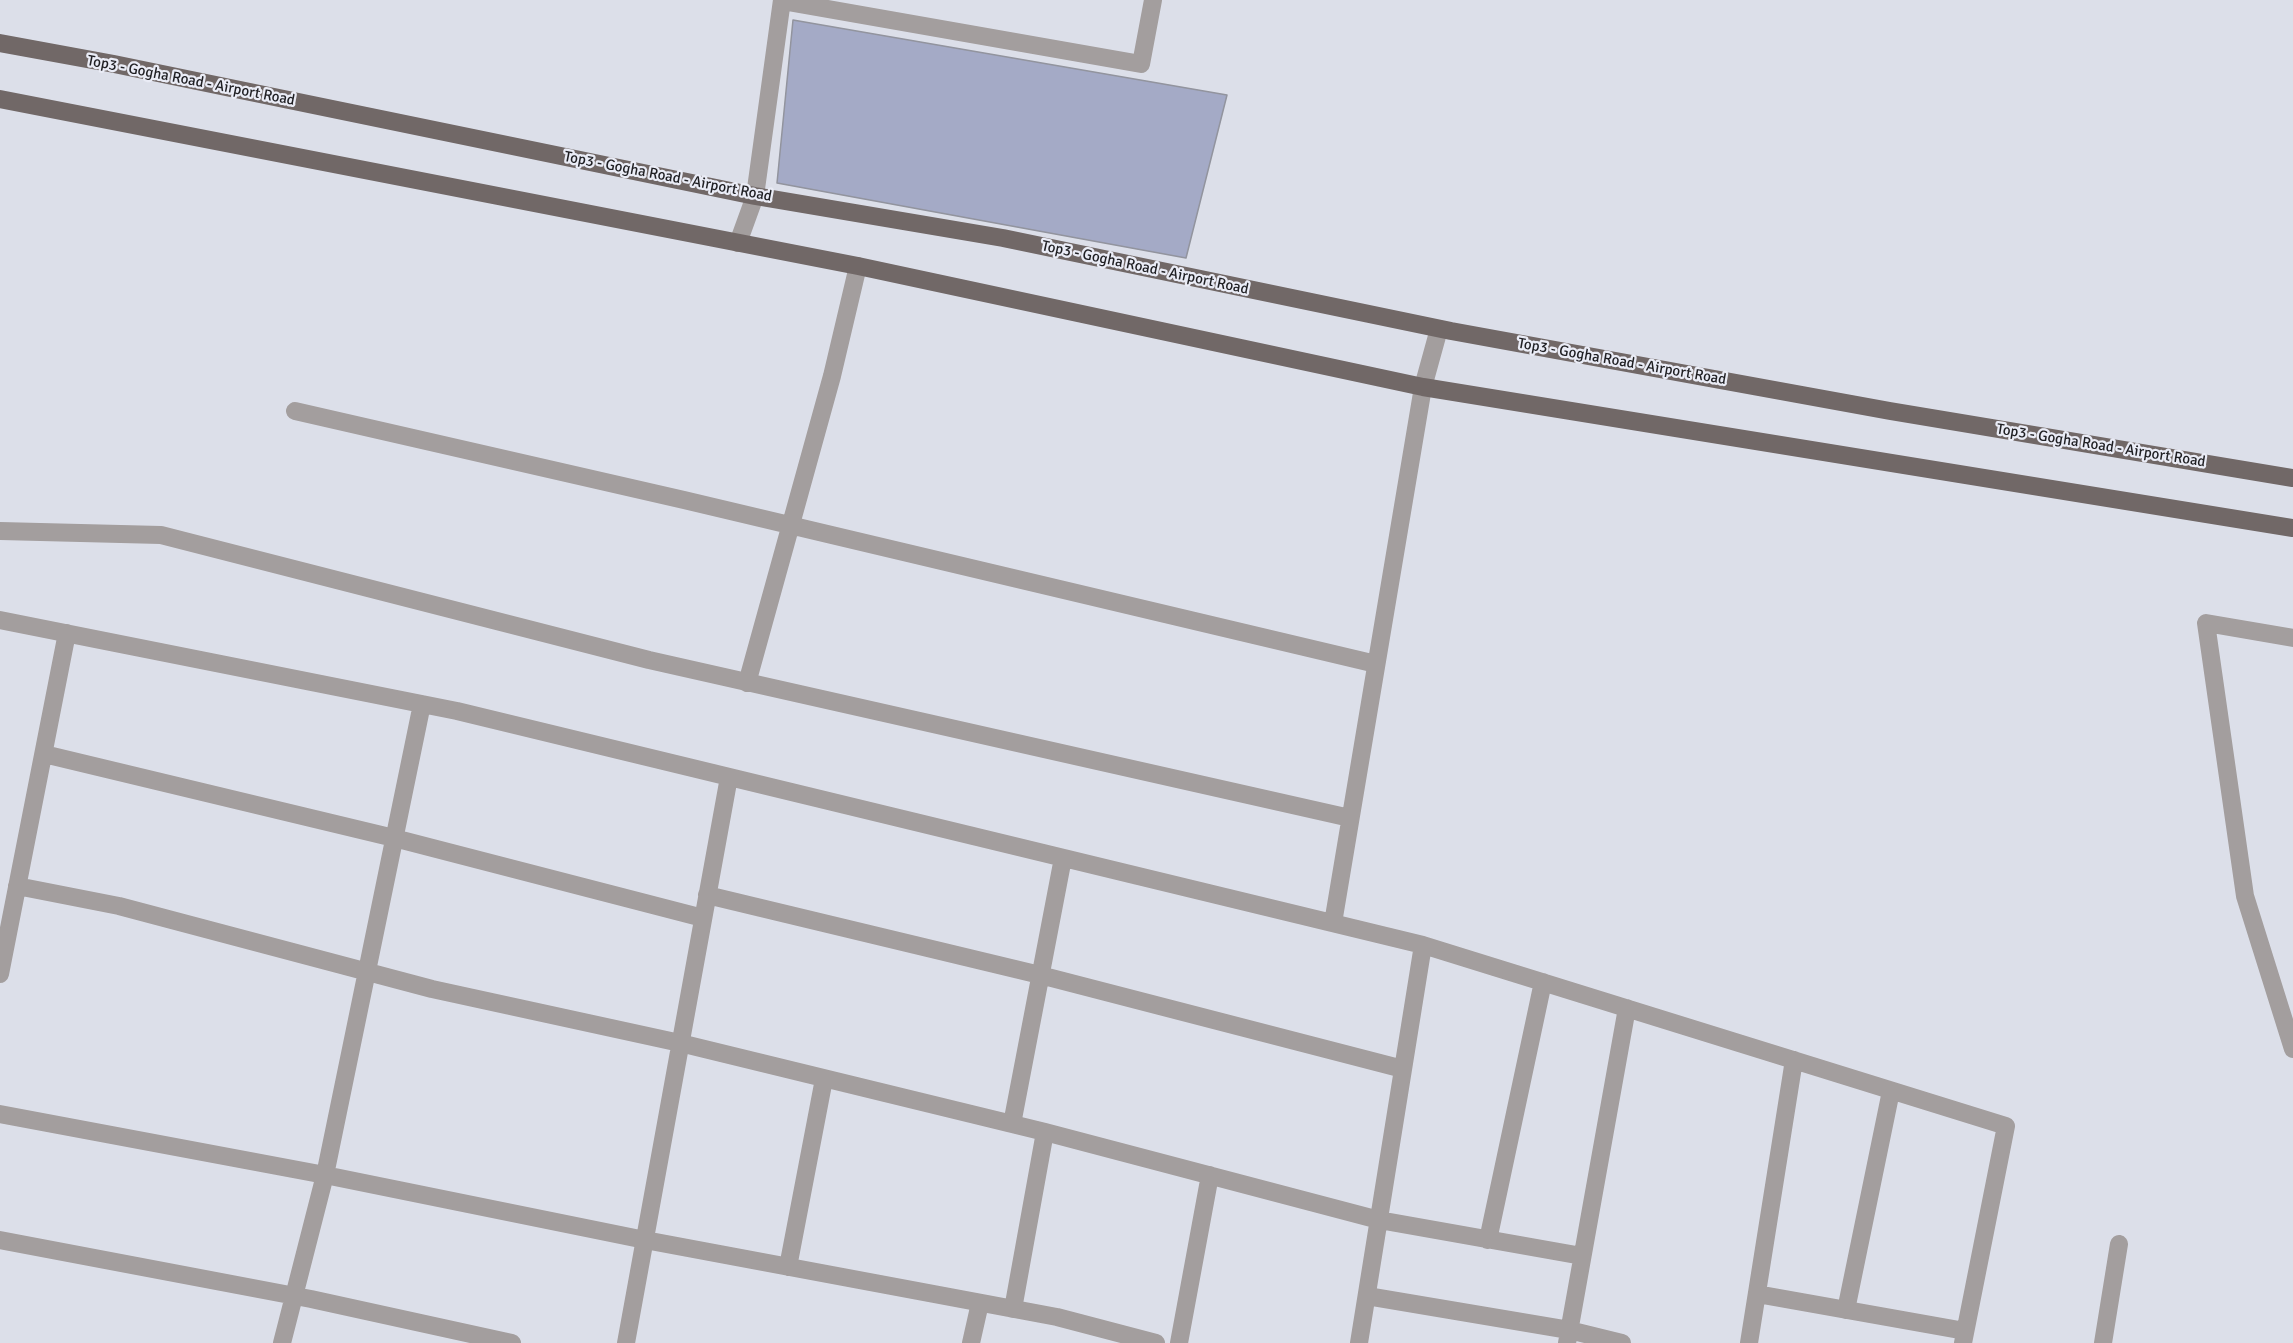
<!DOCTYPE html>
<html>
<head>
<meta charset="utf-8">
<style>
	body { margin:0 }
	canvas { display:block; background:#dcdfe9 }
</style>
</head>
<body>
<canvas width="2293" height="1343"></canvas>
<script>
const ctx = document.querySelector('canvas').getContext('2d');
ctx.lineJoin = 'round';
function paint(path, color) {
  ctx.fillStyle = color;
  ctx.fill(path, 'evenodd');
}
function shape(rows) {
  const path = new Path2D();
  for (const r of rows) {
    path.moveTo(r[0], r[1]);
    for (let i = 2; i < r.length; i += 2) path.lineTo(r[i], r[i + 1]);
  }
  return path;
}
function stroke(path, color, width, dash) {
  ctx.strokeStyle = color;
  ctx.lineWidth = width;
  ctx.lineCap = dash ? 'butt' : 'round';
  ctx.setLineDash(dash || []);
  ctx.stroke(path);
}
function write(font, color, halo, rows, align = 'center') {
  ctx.font = font + ' Signika,sans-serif';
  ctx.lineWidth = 4.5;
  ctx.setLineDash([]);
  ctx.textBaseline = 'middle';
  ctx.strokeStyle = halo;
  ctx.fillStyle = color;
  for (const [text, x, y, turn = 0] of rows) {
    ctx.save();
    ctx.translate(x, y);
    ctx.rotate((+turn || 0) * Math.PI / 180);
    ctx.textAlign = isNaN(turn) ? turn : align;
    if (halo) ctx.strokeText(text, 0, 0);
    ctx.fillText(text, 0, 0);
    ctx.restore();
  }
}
const building = shape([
	[793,20,1227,95,1186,258,777,183,793,20]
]);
const minor = shape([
	[782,1,1141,64,1153,0],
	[738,243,755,196,782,0],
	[295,411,684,500,1376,664],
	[0,531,161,535,649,660,1350,818],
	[0,620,457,711,1423,945,1359,1343],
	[2293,638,2206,623,2245,896,2293,1049],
	[747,683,832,376,858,266],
	[422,704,325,1175,645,1240,1057,1317,1156,1343],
	[44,754,394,838,703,918],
	[17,886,119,906,432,989,680,1043,1045,1132,1379,1220,1582,1256],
	[707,895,1040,975,1403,1069],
	[1333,923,1423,387,1439,329],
	[1423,945,2006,1126,1963,1343],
	[0,974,67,633],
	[0,1114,325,1175,282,1343],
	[1012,1124,1063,858],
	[0,1240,311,1299,512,1343],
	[1488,1240,1543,982],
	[788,1267,824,1079],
	[1757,1294,1965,1331],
	[1367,1296,1569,1330,1622,1343],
	[1013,1309,1045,1132],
	[1846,1310,1891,1091],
	[626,1343,729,777],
	[971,1343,980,1303],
	[1179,1343,1210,1175],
	[1567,1343,1627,1008],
	[1749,1343,1794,1060],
	[2103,1343,2119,1244]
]);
const major = shape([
	[0,43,114,64,755,196,1003,238,1451,331,1890,411,2293,478],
	[0,99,858,266,1423,387,2293,528]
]);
const streetNames = [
	["Top3 - Gogha Road - Airport Road",191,81,11],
	["Top3 - Gogha Road - Airport Road",668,177,11],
	["Top3 - Gogha Road - Airport Road",1145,268,12],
	["Top3 - Gogha Road - Airport Road",1622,362,10],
	["Top3 - Gogha Road - Airport Road",2101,446,9]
];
paint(building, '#a4aac6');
stroke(building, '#92949e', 1.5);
stroke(minor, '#a39e9e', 18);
stroke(major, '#716867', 18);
write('15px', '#1f1f23', '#eaecf6', streetNames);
</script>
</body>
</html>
